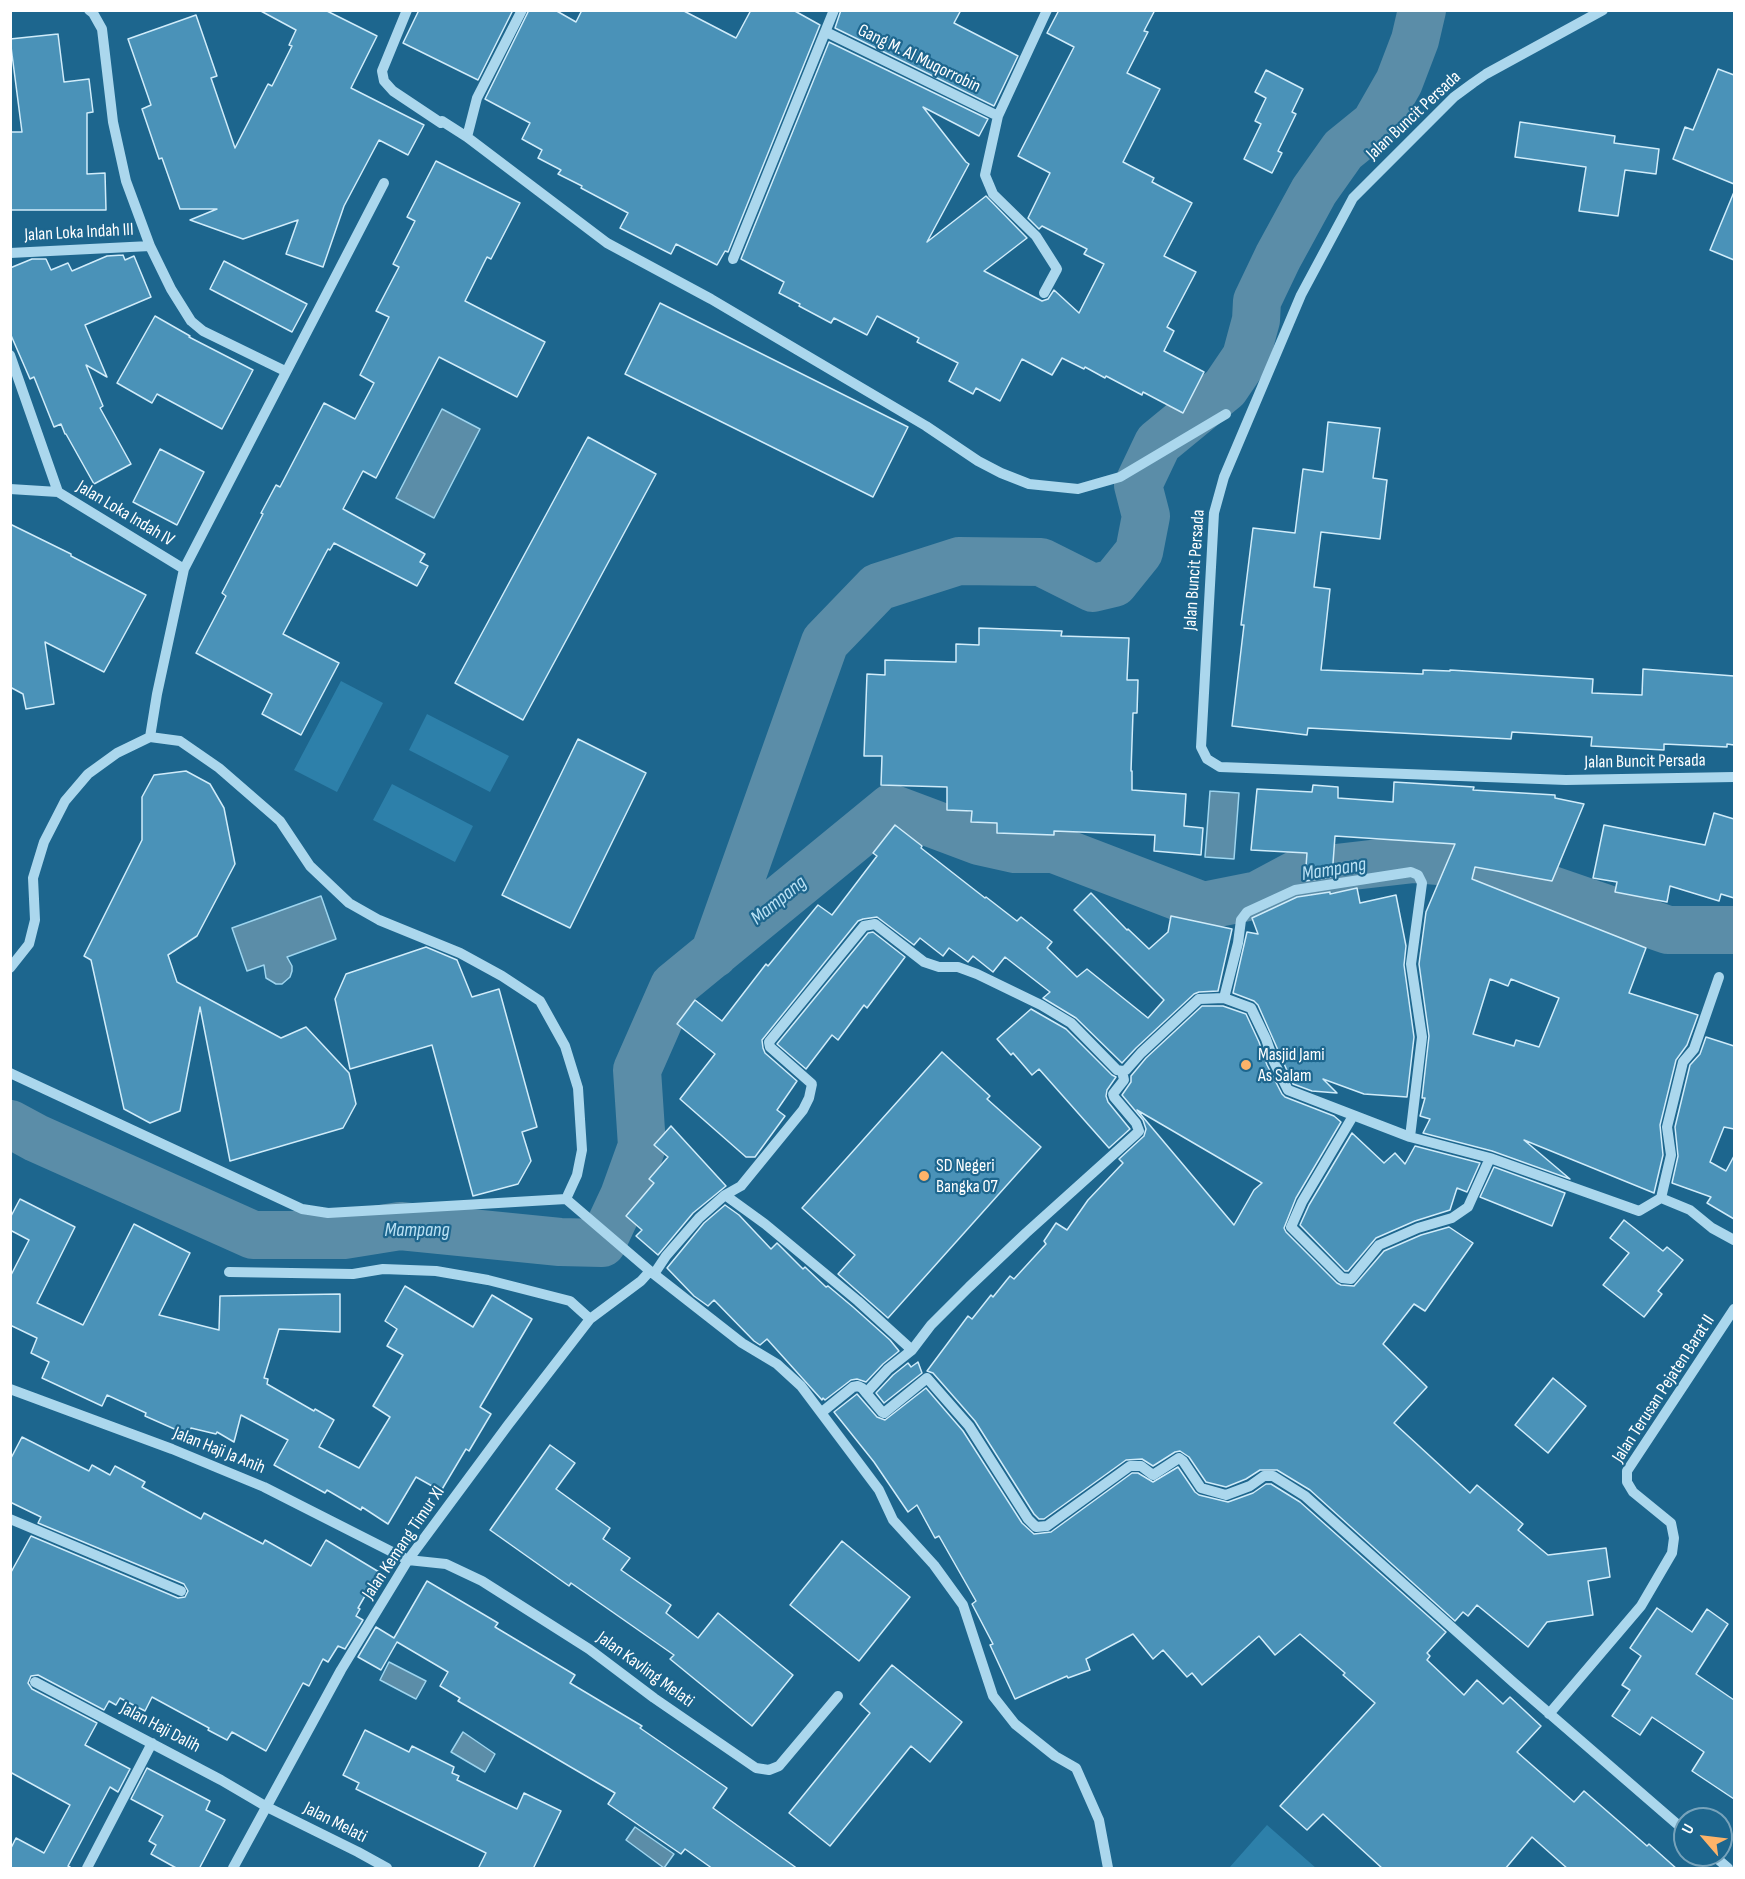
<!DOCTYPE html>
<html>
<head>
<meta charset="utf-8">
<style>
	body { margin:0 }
	#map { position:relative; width:1745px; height:1879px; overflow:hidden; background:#1d668e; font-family:"Sofia Sans Condensed",sans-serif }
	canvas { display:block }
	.frame { position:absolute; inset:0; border:12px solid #fff; pointer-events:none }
	.north { position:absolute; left:1673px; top:1807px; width:60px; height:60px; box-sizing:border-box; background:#1d668e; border:2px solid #77a3bb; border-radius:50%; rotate:298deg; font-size:16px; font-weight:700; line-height:24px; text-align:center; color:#fff }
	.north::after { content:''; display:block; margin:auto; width:21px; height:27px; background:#fdb369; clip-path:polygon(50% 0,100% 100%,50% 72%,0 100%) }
</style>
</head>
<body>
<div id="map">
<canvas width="1745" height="1879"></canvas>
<div class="frame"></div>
<div class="north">U</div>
</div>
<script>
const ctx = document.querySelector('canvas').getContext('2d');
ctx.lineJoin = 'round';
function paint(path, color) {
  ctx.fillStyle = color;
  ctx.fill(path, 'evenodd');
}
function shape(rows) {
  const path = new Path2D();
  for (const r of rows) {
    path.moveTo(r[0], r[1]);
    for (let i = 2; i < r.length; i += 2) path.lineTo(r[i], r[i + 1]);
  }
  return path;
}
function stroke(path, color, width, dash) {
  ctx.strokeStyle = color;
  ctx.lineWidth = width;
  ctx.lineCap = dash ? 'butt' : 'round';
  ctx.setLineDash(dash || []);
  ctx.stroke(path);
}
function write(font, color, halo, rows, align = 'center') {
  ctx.font = font + ' "Sofia Sans Condensed",sans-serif';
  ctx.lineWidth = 4.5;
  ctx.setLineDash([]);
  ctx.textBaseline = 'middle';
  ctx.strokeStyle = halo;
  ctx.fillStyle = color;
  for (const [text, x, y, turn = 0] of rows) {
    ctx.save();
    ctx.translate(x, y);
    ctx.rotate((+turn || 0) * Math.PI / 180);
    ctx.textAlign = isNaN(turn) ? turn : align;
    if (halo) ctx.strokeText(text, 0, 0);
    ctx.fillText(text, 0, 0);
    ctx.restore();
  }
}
const green = shape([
	[341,681,383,703,337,792,294,770],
	[427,714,509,756,490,792,409,750],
	[392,784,473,826,455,862,373,820],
	[1267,1825,1316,1868,1229,1868]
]);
const water = shape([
	[442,409,480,429,434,518,396,498,442,409],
	[1210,791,1239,793,1234,859,1205,857,1210,791],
	[321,896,336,939,287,957,292,966,292,971,290,977,282,984,276,984,266,978,264,965,247,971,232,928,321,896],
	[389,1662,426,1681,416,1699,380,1680,389,1662],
	[463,1732,495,1754,485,1772,451,1752,463,1732],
	[635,1827,674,1854,664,1868,626,1840,635,1827]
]);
const river = shape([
	[714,954,825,642,878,587,959,561,1041,562,1093,588,1114,583,1139,552,1146,516,1138,485,1158,443,1225,388,1246,357,1256,320,1257,301,1278,257,1314,191,1343,150,1375,124,1399,82,1415,40,1422,10],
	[10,1124,36,1138,253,1235,344,1235,400,1226,560,1242,602,1243,624,1196,642,1146,637,1070,674,986,891,808,979,841,1015,849,1054,849,1203,906,1258,895,1301,872,1414,859,1476,864,1668,930,1734,930]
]);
const building = shape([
	[259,10,325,10,377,36,351,88,424,125,408,155,379,140,344,206,323,267,286,254,298,220,243,239,190,220,217,209,180,209,162,158,159,159,142,109,151,105,128,39,196,15,217,76,211,78,235,148,268,84,272,86,292,46,289,45,296,30,259,10],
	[419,10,513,10,478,80,403,43,419,10],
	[529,10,555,10,576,22,582,10,682,10,736,38,751,10,793,10,820,25,728,252,725,251,717,265,676,244,671,254,620,228,628,213,581,188,582,186,558,174,561,170,538,158,542,150,522,139,530,123,485,99,529,10],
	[841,10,961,10,954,23,1018,56,994,106,835,28,841,10],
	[1059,10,1155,10,1144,31,1148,32,1127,73,1160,89,1123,162,1154,178,1152,182,1192,203,1164,256,1196,272,1167,327,1174,331,1164,351,1204,372,1183,413,1143,392,1142,395,1106,376,1105,378,1085,367,1084,369,1062,358,1052,375,1022,359,1000,401,976,388,973,394,949,381,958,363,917,342,919,338,877,316,867,335,834,318,831,323,799,306,800,304,779,293,784,282,741,259,829,42,988,119,979,136,923,107,966,162,969,164,927,242,986,196,1027,238,984,271,1042,301,1048,299,1054,290,1079,313,1104,264,1084,254,1087,249,1042,226,1039,229,1028,218,1050,173,1018,156,1074,47,1047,33,1059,10],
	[58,34,64,82,89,79,93,112,87,113,87,174,105,173,106,210,10,210,10,132,22,132,10,39,58,34],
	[1718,69,1734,75,1734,184,1673,159,1685,127,1693,130,1718,69],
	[1266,70,1303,89,1292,112,1296,114,1278,151,1282,153,1272,173,1244,159,1261,124,1255,121,1266,98,1255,92,1266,70],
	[1520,122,1615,136,1614,143,1659,149,1656,174,1625,170,1618,216,1579,211,1586,167,1515,157,1520,122],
	[436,161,520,203,491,259,487,257,465,301,545,342,517,397,439,357,376,478,363,471,343,509,425,554,420,562,428,566,417,586,334,543,330,550,328,549,283,634,339,663,301,735,262,714,272,694,196,653,226,596,222,593,263,514,261,513,276,485,280,487,324,403,355,419,374,383,360,375,389,317,376,311,399,267,393,264,415,221,407,217,436,161],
	[1734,192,1734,260,1710,250,1734,192],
	[123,255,125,260,134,256,151,297,85,325,107,377,86,365,103,406,100,408,131,464,94,484,66,434,65,434,61,424,54,427,34,377,30,379,10,333,10,268,32,259,46,259,51,270,68,263,72,271,107,256,123,255],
	[224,261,307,304,292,332,210,289,224,261],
	[660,303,908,427,873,497,625,374,660,303],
	[155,316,190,336,189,337,253,370,222,429,157,394,152,403,117,383,155,316],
	[1328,422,1380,428,1373,478,1387,480,1380,539,1321,532,1314,587,1330,589,1321,670,1423,674,1423,670,1450,671,1450,670,1593,679,1592,693,1642,695,1643,669,1734,676,1734,745,1727,744,1727,747,1664,744,1664,750,1591,746,1592,737,1512,732,1511,739,1308,728,1307,735,1232,726,1244,625,1241,625,1253,528,1295,533,1303,469,1323,472,1328,422],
	[588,437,656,474,523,720,455,683,588,437],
	[160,449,204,472,177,525,133,502,160,449],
	[10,524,71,554,71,556,146,595,104,672,45,642,54,704,26,709,23,694,10,687,10,524],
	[979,628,1062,631,1061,636,1129,638,1127,680,1138,680,1137,713,1133,713,1131,771,1132,771,1132,790,1186,794,1184,826,1203,828,1201,855,1154,851,1155,835,1054,831,1054,835,997,833,997,823,971,822,972,811,947,810,947,787,881,785,882,756,864,756,867,674,885,675,885,660,956,662,956,644,979,645,979,628],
	[578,739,646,773,570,928,502,895,578,739],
	[186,771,210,784,224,808,235,864,197,936,168,955,177,982,281,1038,306,1027,349,1073,356,1104,343,1128,230,1161,200,1007,180,1111,150,1123,124,1109,91,960,84,956,142,840,142,797,154,775,186,771],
	[1394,782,1474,787,1473,790,1555,795,1555,798,1584,804,1552,881,1475,867,1472,879,1646,948,1629,993,1698,1015,1687,1045,1676,1060,1660,1125,1663,1155,1654,1193,1524,1140,1570,1179,1492,1151,1423,1133,1430,1119,1420,1116,1425,1098,1422,1098,1429,1036,1419,964,1426,912,1455,844,1335,836,1332,877,1305,881,1307,853,1251,850,1257,789,1312,792,1313,785,1338,787,1338,798,1393,802,1394,782],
	[1490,979,1508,986,1511,979,1559,998,1539,1047,1516,1040,1514,1046,1473,1034,1490,979],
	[1714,813,1734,819,1734,898,1721,894,1719,901,1670,886,1667,902,1615,892,1617,882,1593,878,1604,825,1705,845,1714,813],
	[895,825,922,846,921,848,985,898,986,897,1017,921,1021,917,1052,942,1047,948,1077,977,1087,969,1148,1018,1164,1000,1074,910,1091,893,1127,930,1128,929,1149,949,1168,932,1171,916,1232,929,1218,991,1199,992,1194,994,1136,1048,1122,1063,1076,1018,1043,998,1050,992,1005,957,993,972,973,956,968,962,949,948,943,956,920,938,914,945,877,917,863,919,858,921,762,1040,763,1048,765,1053,797,1081,777,1110,785,1116,755,1157,746,1157,680,1099,715,1054,677,1024,695,1000,722,1021,766,964,768,966,818,905,832,915,877,856,873,853,895,825],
	[1357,888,1360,903,1396,895,1406,946,1404,965,1414,1037,1407,1097,1364,1094,1323,1079,1337,1093,1312,1091,1293,1084,1258,1005,1254,1001,1233,993,1247,932,1258,934,1252,918,1297,897,1330,892,1330,894,1357,888],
	[873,932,905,957,867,1008,864,1005,838,1040,832,1035,806,1069,777,1044,868,933,873,932],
	[426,947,457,960,472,997,499,989,537,1127,522,1132,531,1161,518,1184,473,1196,432,1045,350,1069,335,999,346,974,426,947],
	[1202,1006,1223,1006,1246,1014,1259,1042,1267,1065,1282,1094,1285,1097,1334,1116,1341,1122,1296,1198,1284,1228,1286,1232,1337,1283,1341,1285,1354,1286,1384,1251,1421,1235,1449,1227,1473,1243,1425,1311,1414,1304,1383,1344,1427,1387,1394,1423,1470,1493,1477,1485,1523,1524,1518,1530,1548,1555,1606,1548,1610,1577,1588,1581,1593,1615,1547,1622,1528,1647,1477,1605,1468,1616,1463,1612,1455,1621,1310,1490,1277,1470,1260,1470,1246,1479,1226,1487,1206,1482,1189,1457,1180,1451,1175,1452,1153,1466,1142,1459,1126,1460,1044,1519,1039,1519,1034,1514,975,1421,933,1373,927,1371,968,1316,972,1319,991,1295,993,1297,1010,1276,1014,1279,1046,1244,1044,1241,1056,1223,1067,1230,1088,1200,1123,1163,1119,1159,1144,1136,1146,1129,1143,1120,1122,1095,1131,1082,1131,1076,1146,1058,1202,1006],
	[1137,1110,1262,1183,1254,1190,1234,1225,1137,1110],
	[1031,1009,1066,1029,1112,1075,1116,1077,1107,1090,1106,1096,1108,1102,1130,1129,1109,1148,1039,1069,1032,1075,1013,1053,1011,1055,997,1039,1031,1009],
	[1706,1037,1734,1046,1734,1129,1724,1127,1710,1162,1726,1171,1734,1156,1734,1219,1707,1203,1711,1197,1672,1183,1678,1156,1675,1127,1690,1065,1700,1054,1706,1037],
	[942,1052,990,1096,987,1099,1041,1147,888,1318,838,1274,855,1255,802,1208,942,1052],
	[671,1126,726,1186,693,1213,658,1255,636,1236,642,1230,626,1216,654,1183,649,1179,668,1157,654,1145,671,1126],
	[1352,1133,1384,1163,1395,1153,1405,1164,1415,1146,1480,1163,1467,1192,1457,1188,1450,1210,1415,1221,1376,1238,1348,1271,1345,1271,1300,1225,1309,1205,1352,1133],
	[1494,1167,1565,1193,1552,1226,1480,1197,1494,1167],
	[20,1199,75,1227,37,1303,83,1325,134,1224,190,1253,159,1315,219,1330,220,1296,340,1294,340,1332,279,1329,264,1378,268,1379,267,1384,314,1411,315,1409,334,1420,319,1447,359,1468,390,1417,373,1406,403,1355,387,1346,397,1329,385,1321,405,1286,473,1327,492,1295,532,1319,480,1407,491,1414,469,1451,466,1449,441,1491,416,1477,388,1524,362,1507,361,1510,327,1490,325,1493,274,1465,288,1440,241,1415,234,1442,217,1432,216,1434,191,1428,188,1435,145,1416,146,1413,107,1395,102,1406,42,1378,49,1362,31,1353,37,1338,10,1325,10,1277,29,1240,10,1230,10,1218,20,1199],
	[725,1205,739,1215,771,1249,777,1243,803,1269,805,1267,826,1287,828,1286,853,1307,890,1340,899,1351,883,1364,866,1382,857,1379,851,1380,825,1400,823,1398,822,1400,767,1339,760,1345,754,1341,714,1300,708,1306,694,1296,667,1268,704,1223,725,1205],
	[1624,1220,1663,1251,1667,1247,1683,1260,1658,1291,1662,1294,1644,1317,1603,1285,1629,1253,1610,1238,1624,1220],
	[918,1362,922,1373,884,1403,876,1393,893,1375,908,1363,911,1367,918,1362],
	[1553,1378,1586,1406,1548,1453,1515,1425,1553,1378],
	[926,1388,963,1431,1022,1523,1034,1534,1051,1532,1132,1473,1138,1473,1153,1482,1178,1467,1195,1492,1199,1495,1228,1502,1253,1493,1266,1484,1271,1484,1300,1502,1446,1632,1427,1653,1430,1656,1427,1660,1464,1695,1477,1680,1503,1704,1510,1697,1541,1726,1517,1752,1574,1802,1584,1791,1647,1846,1649,1844,1677,1869,1568,1869,1532,1837,1505,1869,1383,1869,1323,1814,1307,1830,1280,1806,1375,1703,1343,1675,1345,1673,1300,1634,1275,1655,1259,1636,1202,1685,1192,1673,1187,1677,1163,1650,1153,1659,1133,1634,1086,1659,1090,1670,1068,1678,1067,1676,1015,1699,990,1645,993,1644,972,1604,976,1601,939,1536,935,1538,917,1505,908,1512,874,1462,834,1412,857,1394,877,1417,885,1420,926,1388],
	[22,1437,89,1471,92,1465,110,1475,115,1466,145,1482,142,1487,201,1519,204,1513,263,1544,265,1540,311,1566,326,1540,379,1572,358,1608,360,1609,356,1616,363,1620,345,1649,338,1646,328,1662,323,1659,309,1686,303,1683,266,1751,232,1732,227,1740,208,1730,209,1728,152,1697,145,1711,120,1698,116,1705,109,1701,104,1710,38,1675,31,1676,28,1683,32,1689,97,1723,85,1745,130,1769,118,1792,110,1787,68,1866,73,1869,10,1869,10,1850,16,1838,44,1853,70,1805,10,1772,10,1574,31,1536,178,1598,185,1597,188,1591,184,1584,38,1523,41,1517,10,1502,10,1460,22,1437],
	[550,1445,575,1463,556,1489,610,1528,603,1539,630,1558,621,1570,671,1605,666,1613,698,1638,718,1613,793,1675,752,1726,670,1659,674,1655,571,1583,569,1586,490,1530,550,1445],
	[842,1541,910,1597,859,1661,790,1605,842,1541],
	[427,1581,498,1623,495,1627,575,1675,570,1683,642,1726,640,1728,727,1788,713,1808,798,1869,713,1869,685,1849,681,1854,608,1804,615,1793,458,1701,460,1698,440,1686,448,1672,397,1642,381,1670,358,1657,376,1627,394,1638,427,1581],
	[1657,1608,1692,1632,1707,1609,1728,1624,1696,1674,1734,1700,1734,1799,1692,1771,1704,1752,1652,1717,1640,1735,1612,1716,1630,1690,1622,1685,1641,1656,1630,1648,1657,1608],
	[892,1665,962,1722,930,1762,911,1746,830,1846,789,1813,870,1713,860,1704,892,1665],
	[365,1730,409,1752,412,1746,454,1767,452,1773,459,1776,457,1780,517,1809,524,1793,561,1811,533,1869,478,1869,486,1853,356,1789,359,1783,343,1775,365,1730],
	[147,1768,210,1801,206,1810,225,1820,199,1869,178,1869,151,1854,156,1845,149,1841,163,1816,131,1799,147,1768]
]);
const minor = shape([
	[89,10,93,13,102,29,113,122,126,181,150,246,171,289,191,321,203,331,285,371],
	[407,10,382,71,384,81,393,91,441,123,442,121,467,137,607,243,711,299,926,426,978,461,1001,473,1029,484,1078,489,1120,477,1226,414],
	[1603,10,1486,74,1473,83,1454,97,1353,198,1301,295,1224,477,1214,513,1201,747,1207,759,1220,767,1566,780,1734,777],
	[826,32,998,116],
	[467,137,477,98,522,10],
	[10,253,150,246],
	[733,259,834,10],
	[1044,293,1057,269,1036,236,993,194,985,175,998,116,1047,10],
	[10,355,58,492],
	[10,489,58,492,184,569],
	[150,737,157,694,184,569,384,183],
	[10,968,29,944,35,920,33,878,44,842,65,801,88,774,117,753,150,737,180,741,219,768,280,821,310,866,349,903,379,920,460,953,502,976,540,1001,565,1046,578,1088,582,1150,577,1175,566,1199],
	[1224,998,1251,1008,1266,1039,1274,1062,1288,1090,1410,1137,1490,1158,1639,1211,1661,1198,1690,1210,1712,1228,1734,1240],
	[10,1073,302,1209,328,1213,566,1199,650,1271,742,1343,777,1364,801,1386,879,1490,893,1520,934,1565,963,1605,993,1696,1015,1724,1055,1756,1076,1768,1099,1820,1108,1868],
	[1353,1116,1302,1202,1291,1227,1342,1278,1351,1279,1379,1245,1418,1228,1452,1218,1468,1207,1490,1158],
	[725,1195,765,1224,858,1301,912,1350],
	[1661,1198,1671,1155,1667,1127,1683,1062,1694,1049,1719,977],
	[229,1272,353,1274,383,1269,436,1271,488,1280,570,1301,590,1319],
	[654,1274,666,1256,699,1218,725,1195,741,1186,803,1110,809,1098,812,1084,770,1047,769,1042,864,926,875,924,924,962,939,967,958,967,977,974,1041,1005,1071,1023,1117,1070,1122,1071,1126,1070,1141,1053,1199,999,1224,998,1238,943,1241,920,1247,912,1295,890,1411,872,1418,875,1422,883,1411,964,1422,1037,1410,1137],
	[10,1389,172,1449,264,1487,408,1560,446,1564,482,1581,589,1649,654,1698,756,1768,769,1770,779,1766,838,1696],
	[866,1393,888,1369,912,1350,931,1325,969,1287,1026,1233,1136,1134,1139,1131,1136,1123,1114,1097,1113,1094,1124,1080,1122,1071],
	[822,1412,853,1387,858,1386,862,1388,882,1412,884,1413,927,1378,969,1426,1028,1519,1036,1527,1047,1526,1130,1466,1141,1466,1153,1475,1179,1458,1183,1461,1201,1488,1226,1495,1250,1486,1264,1476,1273,1476,1305,1496,1513,1682,1685,1831],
	[10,1519,181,1591],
	[35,1682,221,1780,267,1807,358,1852,387,1868],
	[1549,1714,1641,1606,1672,1553,1674,1538,1671,1523,1633,1492,1627,1482,1627,1471,1734,1309],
	[1713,1855,1728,1868],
	[87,1868,152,1743],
	[233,1868,341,1670,408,1560,508,1425,590,1319,641,1281,650,1271]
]);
const markers = [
	[1246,1065,6,"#fdb369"],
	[924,1176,6,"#fdb369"]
];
const streetNames = [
	["Gang M. Al Muqorrobin",919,59,26],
	["Jalan Buncit Persada",1414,116,-43],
	["Jalan Loka Indah III",79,233,-3],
	["Jalan Loka Indah IV",125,514,31],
	["Jalan Buncit Persada",1195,570,-86],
	["Jalan Buncit Persada",1645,762,-1],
	["Jalan Terusan Pejaten Barat II",1664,1389,-57],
	["Jalan Haji Ja Anih",219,1451,22],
	["Jalan Kemang Timur XI",404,1543,-56],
	["Jalan Kavling Melati",645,1670,36],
	["Jalan Haji Dalih",160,1728,28],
	["Jalan Melati",335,1823,27]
];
const poiNames = [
	["Masjid Jami",1258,1055],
	["As Salam",1258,1076],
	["SD Negeri",936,1166],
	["Bangka 07",936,1187]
];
const waterNames = [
	["Mampang",1334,870,-9],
	["Mampang",779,901,-39],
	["Mampang",417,1231]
];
paint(green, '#2d80aa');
paint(water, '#5b8da8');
stroke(water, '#9ed5ef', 1.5);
stroke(river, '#5b8da8', 48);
paint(building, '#4a92b8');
stroke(building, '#d0ecfa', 1.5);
stroke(minor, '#abd7ed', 10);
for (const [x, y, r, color] of markers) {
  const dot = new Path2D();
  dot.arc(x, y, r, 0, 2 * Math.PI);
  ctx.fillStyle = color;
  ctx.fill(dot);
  stroke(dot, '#1d668e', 2);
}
write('18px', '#fff', '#1d668e', streetNames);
write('18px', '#fff', '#1d668e', poiNames, 'left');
write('italic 20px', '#bbe2f5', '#1d668e', waterNames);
</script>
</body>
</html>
